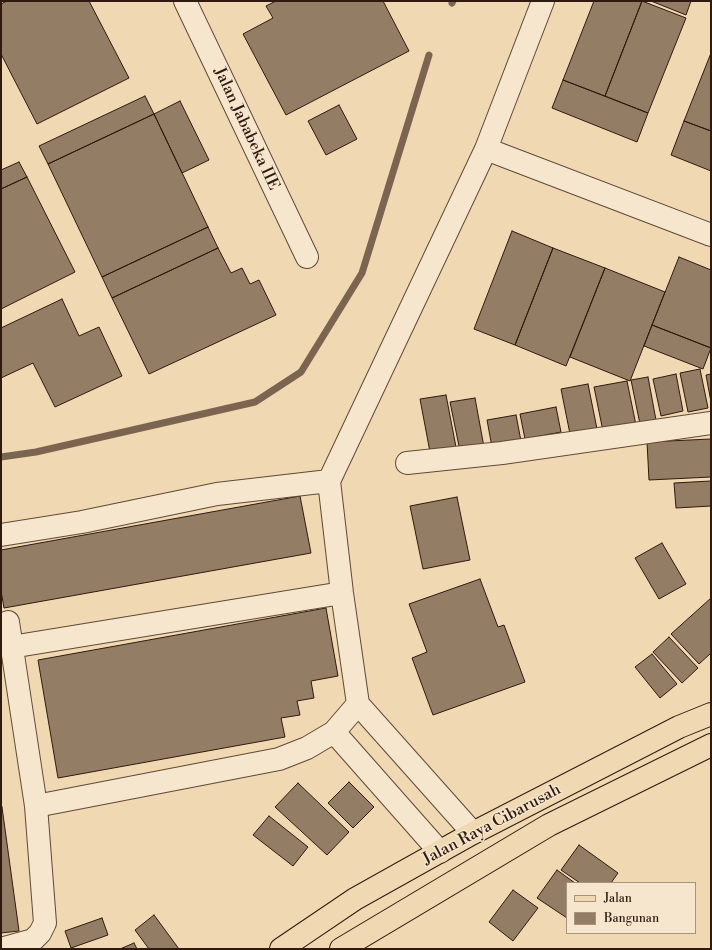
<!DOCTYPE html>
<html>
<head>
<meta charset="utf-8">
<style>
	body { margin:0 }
	#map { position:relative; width:712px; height:950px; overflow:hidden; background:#f0d8b2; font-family:"Libre Bodoni",serif }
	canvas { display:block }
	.frame { position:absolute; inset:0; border:2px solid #2f1a0f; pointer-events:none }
	.legend { position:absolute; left:566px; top:882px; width:130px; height:52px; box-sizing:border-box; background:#f5e6cd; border:1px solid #a69481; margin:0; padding:5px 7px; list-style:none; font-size:12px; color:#2f1a0f }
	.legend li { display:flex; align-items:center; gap:8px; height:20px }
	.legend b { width:20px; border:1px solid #a69481 }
</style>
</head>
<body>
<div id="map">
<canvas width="712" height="950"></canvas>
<div class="frame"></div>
<ul class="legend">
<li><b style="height:5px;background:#f0d8b2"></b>Jalan</li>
<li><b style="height:11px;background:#937d64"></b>Bangunan</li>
</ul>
</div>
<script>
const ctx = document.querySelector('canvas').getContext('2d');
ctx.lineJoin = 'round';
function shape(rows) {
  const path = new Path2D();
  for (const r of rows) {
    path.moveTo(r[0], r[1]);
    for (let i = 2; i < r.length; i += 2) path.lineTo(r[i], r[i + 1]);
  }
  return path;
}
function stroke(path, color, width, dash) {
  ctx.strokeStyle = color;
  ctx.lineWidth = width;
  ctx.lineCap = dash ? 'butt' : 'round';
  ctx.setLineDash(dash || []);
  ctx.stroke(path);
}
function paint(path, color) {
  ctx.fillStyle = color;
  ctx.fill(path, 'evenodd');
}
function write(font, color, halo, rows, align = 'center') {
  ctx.font = font + ' "Libre Bodoni",serif';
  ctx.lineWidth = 3;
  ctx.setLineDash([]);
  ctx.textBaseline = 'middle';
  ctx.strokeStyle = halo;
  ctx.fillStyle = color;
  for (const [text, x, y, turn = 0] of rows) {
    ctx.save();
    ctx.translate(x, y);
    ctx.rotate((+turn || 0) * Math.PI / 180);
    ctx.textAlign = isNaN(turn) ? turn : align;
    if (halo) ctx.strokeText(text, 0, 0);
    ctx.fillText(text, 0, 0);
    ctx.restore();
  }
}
const stream = shape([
	[452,3,453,1],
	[1,457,36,452,255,402,301,372,362,273,429,55]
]);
const building = shape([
	[7,1,89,1,129,78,37,124,1,54,1,4,7,1],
	[276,1,383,1,409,51,286,115,243,34,273,18,266,6,276,1],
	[594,1,642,1,605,96,563,80,594,1],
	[642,1,686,18,648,113,605,96,642,1],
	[651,1,691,1,686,15,651,1],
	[711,53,711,131,684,121,711,53],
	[563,80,648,113,637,142,552,108,563,80],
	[145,96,154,114,48,164,39,146,145,96],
	[180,101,209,160,182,173,154,114,180,101],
	[339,105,357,139,326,155,308,121,339,105],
	[154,114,208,227,102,277,48,164,154,114],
	[684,121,711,131,711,171,671,155,684,121],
	[19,162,27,177,1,189,1,170,19,162],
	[27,177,75,272,1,309,1,189,27,177],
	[208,227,218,248,112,298,102,277,208,227],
	[512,231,553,248,515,345,474,329,512,231],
	[218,248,231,273,242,268,250,284,259,280,276,315,149,374,112,298,218,248],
	[553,248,605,268,566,366,515,345,553,248],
	[679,257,711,270,711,348,652,325,679,257],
	[605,268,665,292,630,381,570,357,605,268],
	[62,299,79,336,99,327,122,376,55,407,33,363,1,378,1,328,62,299],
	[652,325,711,348,703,369,644,346,652,325],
	[700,369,708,408,688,412,680,373,700,369],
	[676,374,683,411,661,416,653,379,676,374],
	[711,374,711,402,706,375,711,374],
	[648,377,656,420,640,424,631,380,648,377],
	[627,381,637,430,604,436,594,387,627,381],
	[588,384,597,429,570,434,561,389,588,384],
	[446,395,456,447,430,452,420,399,446,395],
	[475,398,484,447,460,451,450,402,475,398],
	[556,407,561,432,525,439,520,414,556,407],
	[516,415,521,441,492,447,487,420,516,415],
	[711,439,711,477,649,480,647,442,711,439],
	[711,481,711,506,676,508,674,483,711,481],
	[300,496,311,553,4,608,1,591,1,550,300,496],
	[457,497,470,560,423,569,410,506,457,497],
	[662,543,686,584,659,599,635,558,662,543],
	[480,579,498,627,504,625,525,682,433,715,412,658,427,652,409,604,480,579],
	[711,598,711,653,699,664,671,634,711,598],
	[326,608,338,676,311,681,314,698,297,701,300,715,281,718,285,737,58,778,38,660,326,608],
	[669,637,698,668,682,683,653,652,669,637],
	[652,654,677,684,660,698,635,667,652,654],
	[349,782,374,807,353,828,328,803,349,782],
	[298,783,349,832,327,855,275,807,298,783],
	[2,807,19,931,1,933,1,808,2,807],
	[269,816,308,847,293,866,253,835,269,816],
	[579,845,618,873,611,883,580,883,561,870,579,845],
	[557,870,575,883,567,883,567,918,537,898,557,870],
	[513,890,538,908,513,941,489,922,513,890],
	[154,915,179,949,149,949,135,930,154,915],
	[102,918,108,935,71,948,65,931,102,918],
	[134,943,137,949,120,949,134,943]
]);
const minor = shape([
	[185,1,307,257],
	[486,149,711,235],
	[407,463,502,453,711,423],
	[1,535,82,522,217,494,329,481],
	[11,647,342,593],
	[334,732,440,852],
	[36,806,279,759,307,748,334,732,358,704],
	[473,833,358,704,342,593,329,481,486,149,543,1],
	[1,949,33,940,40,933,45,923,36,806,8,622]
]);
const major = shape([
	[281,949,355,899,473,833,679,727,711,714],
	[341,949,549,825,711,745]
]);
const streetNames = [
	["Jalan Jababeka IIE",246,129,65],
	["Jalan Raya Cibarusah",492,825,-28]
];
stroke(stream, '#7b6550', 7);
paint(building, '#937d64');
stroke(building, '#2f1a0f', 1);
stroke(minor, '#5f4a38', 24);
stroke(major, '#2f1a0f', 24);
stroke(minor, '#f5e6cd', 22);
stroke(major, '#f0d8b2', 22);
write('16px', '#2f1a0f', '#f5e6cd', streetNames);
</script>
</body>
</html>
